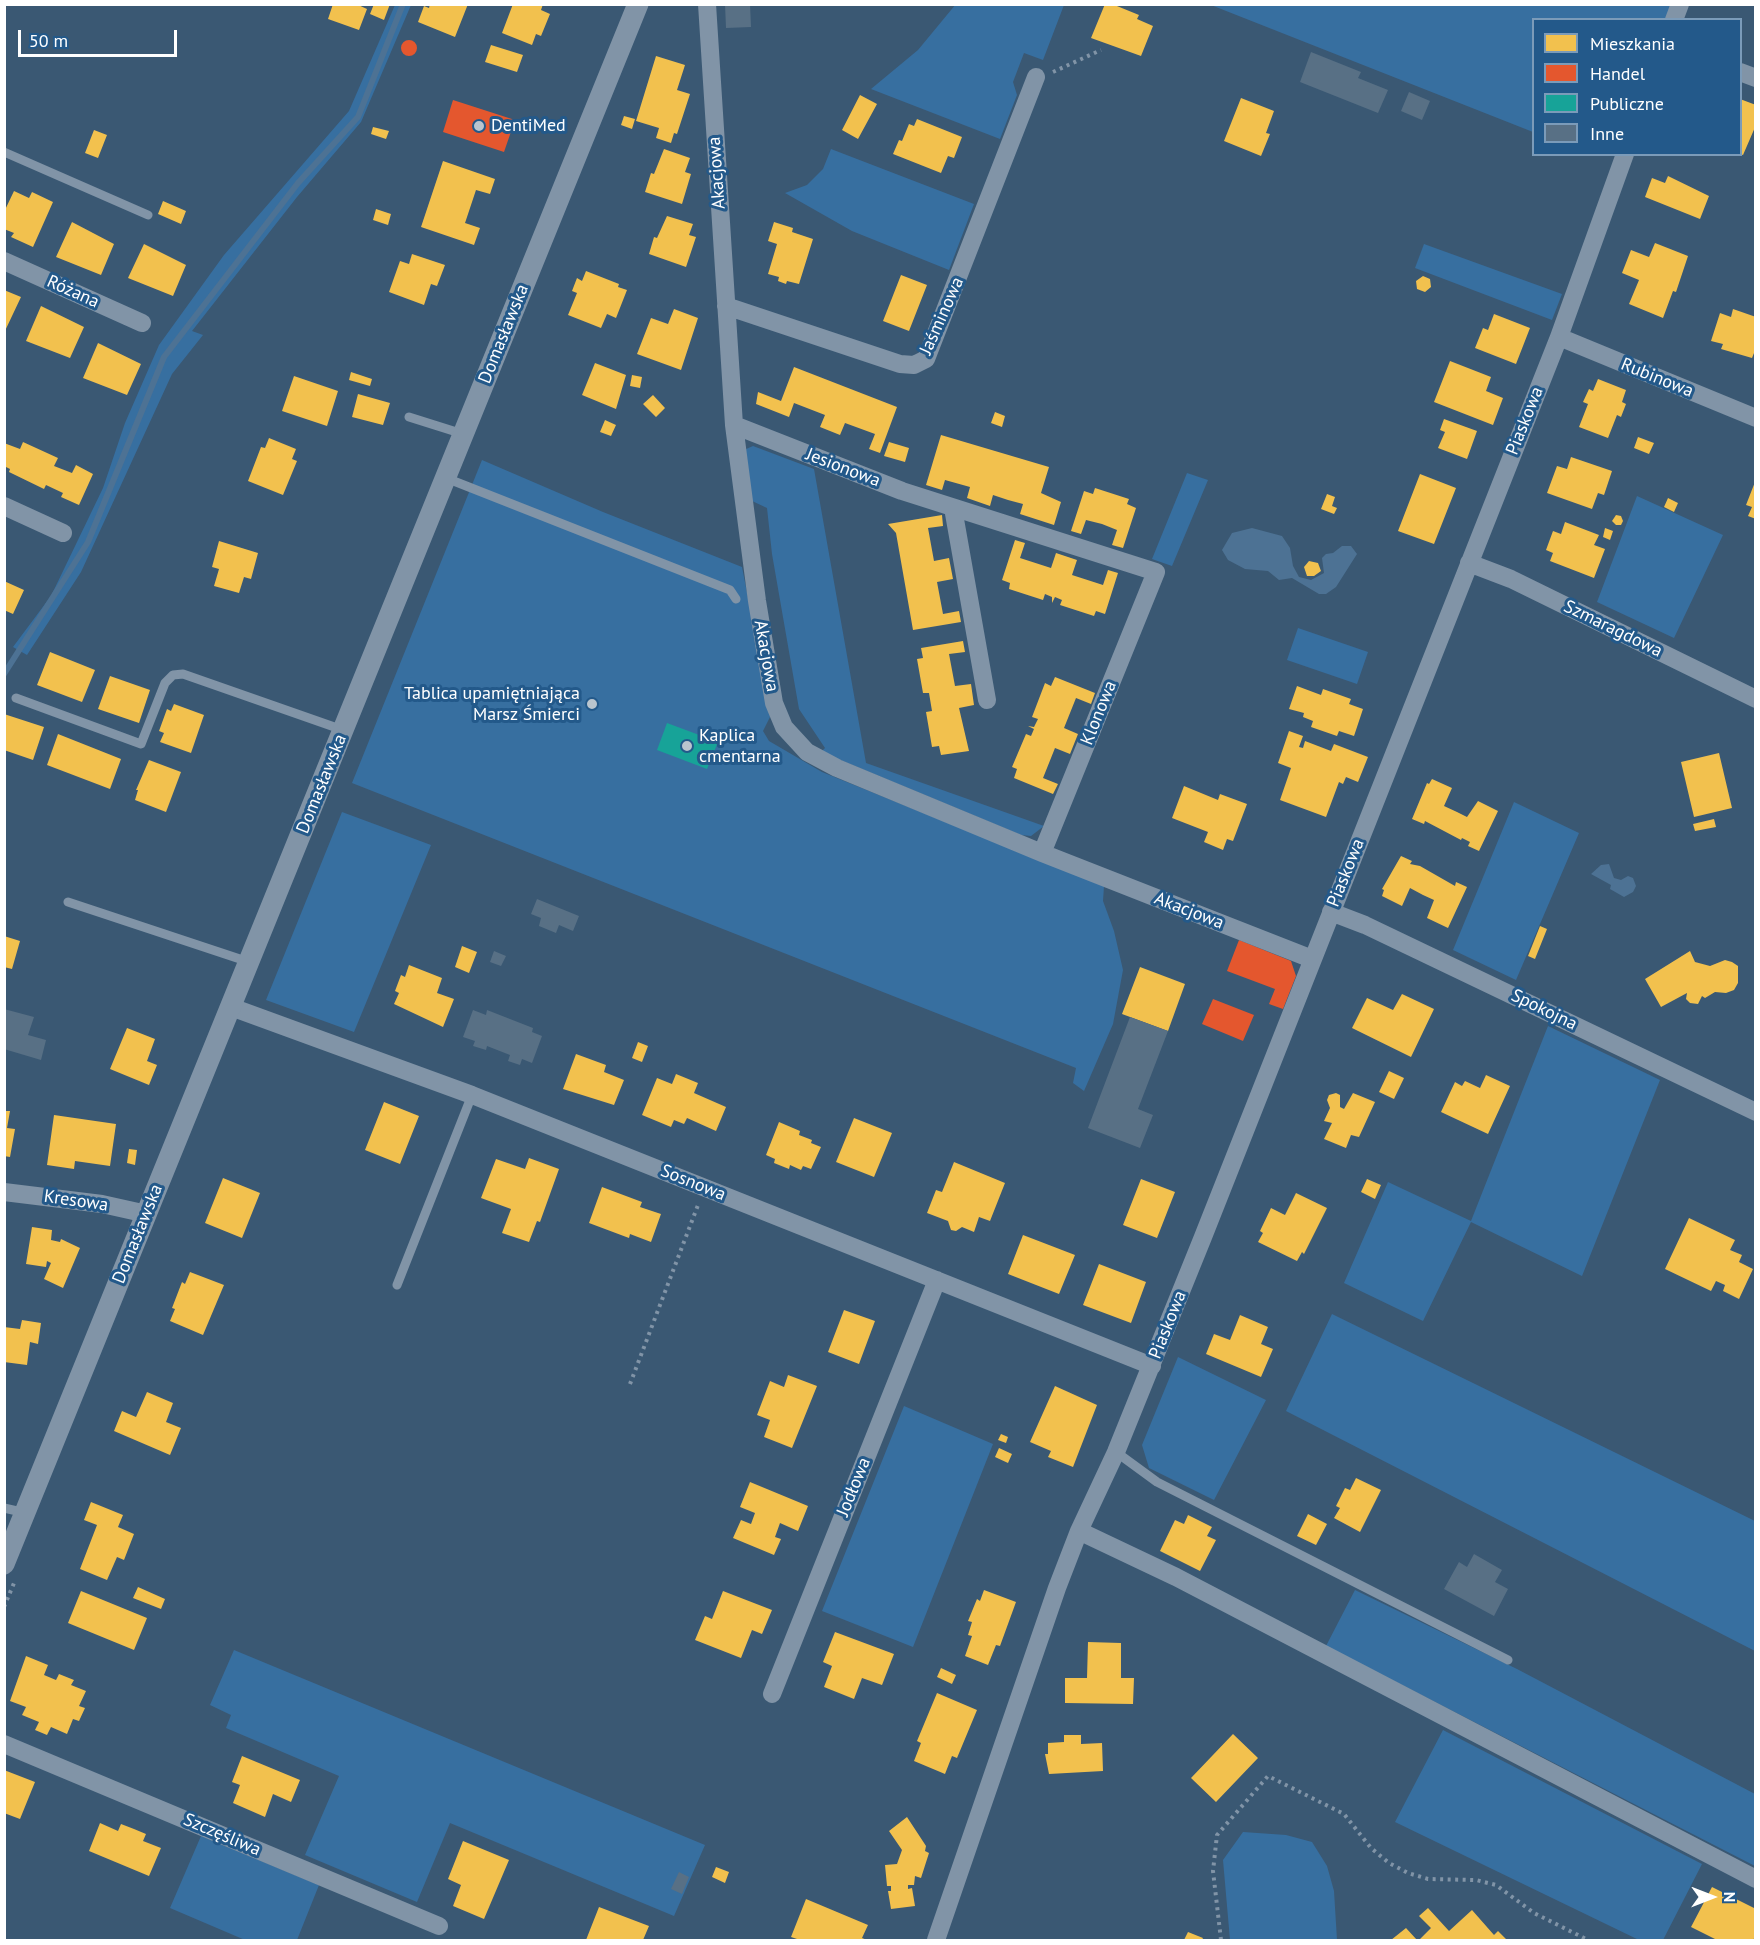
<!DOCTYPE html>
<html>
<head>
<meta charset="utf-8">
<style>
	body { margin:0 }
	#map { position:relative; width:1760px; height:1945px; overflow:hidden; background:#3a5873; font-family:"PT Sans",sans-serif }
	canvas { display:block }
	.frame { position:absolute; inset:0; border:6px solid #fff; pointer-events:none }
	.legend { position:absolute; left:1532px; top:18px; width:210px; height:138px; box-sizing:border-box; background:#23598a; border:2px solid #7b9bb9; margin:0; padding:8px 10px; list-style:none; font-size:18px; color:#fff }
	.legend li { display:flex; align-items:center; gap:12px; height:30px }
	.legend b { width:30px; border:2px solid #7b9bb9 }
	.north { position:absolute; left:1682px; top:1867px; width:60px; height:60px; -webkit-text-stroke:4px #23598a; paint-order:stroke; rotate:90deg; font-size:16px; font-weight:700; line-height:24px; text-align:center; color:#fff }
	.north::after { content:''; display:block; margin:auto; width:21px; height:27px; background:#fff; clip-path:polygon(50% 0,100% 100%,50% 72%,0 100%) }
	.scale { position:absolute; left:18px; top:30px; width:159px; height:27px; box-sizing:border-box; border:3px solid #fff; border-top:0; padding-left:8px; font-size:18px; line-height:21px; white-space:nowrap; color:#fff; -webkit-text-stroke:4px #23598a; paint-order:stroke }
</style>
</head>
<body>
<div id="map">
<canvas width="1760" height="1945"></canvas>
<div class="frame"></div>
<ul class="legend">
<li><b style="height:16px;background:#f2c14e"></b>Mieszkania</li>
<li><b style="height:16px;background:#e4572e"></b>Handel</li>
<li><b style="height:16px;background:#17a398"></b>Publiczne</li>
<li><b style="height:16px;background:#587085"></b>Inne</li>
</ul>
<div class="north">N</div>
<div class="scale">50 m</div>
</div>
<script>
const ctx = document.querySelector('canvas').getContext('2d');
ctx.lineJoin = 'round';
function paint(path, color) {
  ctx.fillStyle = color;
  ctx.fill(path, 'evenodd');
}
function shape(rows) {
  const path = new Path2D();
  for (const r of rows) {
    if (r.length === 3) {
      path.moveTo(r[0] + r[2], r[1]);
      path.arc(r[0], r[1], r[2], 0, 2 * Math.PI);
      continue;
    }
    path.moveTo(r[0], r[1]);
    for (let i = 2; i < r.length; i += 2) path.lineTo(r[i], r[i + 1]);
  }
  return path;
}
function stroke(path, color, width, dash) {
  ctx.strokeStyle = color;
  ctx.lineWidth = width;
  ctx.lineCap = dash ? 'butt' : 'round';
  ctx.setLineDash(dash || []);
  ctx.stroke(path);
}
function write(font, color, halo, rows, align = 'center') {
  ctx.font = font + ' "PT Sans",sans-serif';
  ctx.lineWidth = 6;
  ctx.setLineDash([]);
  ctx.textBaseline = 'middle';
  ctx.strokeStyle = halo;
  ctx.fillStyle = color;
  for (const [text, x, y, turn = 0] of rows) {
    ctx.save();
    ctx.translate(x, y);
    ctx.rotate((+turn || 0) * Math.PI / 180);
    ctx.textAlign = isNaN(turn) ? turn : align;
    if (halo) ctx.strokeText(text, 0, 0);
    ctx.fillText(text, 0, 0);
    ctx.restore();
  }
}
const green = shape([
	[956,4,1064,5,1043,60,1024,53,1013,82,1017,95,1000,139,871,89,918,50],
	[395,5,411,5,361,122,297,197,192,331,203,335,172,374,81,572,27,655,13,647,51,596,103,488,125,423,159,345,224,255,349,111],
	[1211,5,1673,5,1667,19,1534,20,1533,132],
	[831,149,974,204,949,270,852,231,785,193,807,185,823,169],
	[1424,244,1562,294,1552,320,1415,268],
	[753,446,814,469,866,763,1044,826,1031,836,1021,835,821,752,825,748,799,709,772,554,767,508,750,500,744,450],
	[482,460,603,512,742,567,771,715,763,731,769,741,822,772,1104,886,1103,901,1114,931,1123,970,1113,1024,1084,1091,1073,1083,1076,1068,352,783],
	[1187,473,1208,480,1172,566,1152,559],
	[1637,496,1723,535,1674,638,1597,602],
	[1298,628,1368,652,1357,684,1287,660],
	[1514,802,1579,833,1516,980,1453,950],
	[342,812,431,845,354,1032,266,1000],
	[1548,1026,1660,1080,1582,1276,1471,1222,1423,1321,1344,1283,1388,1182,1471,1221],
	[1332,1314,1755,1521,1755,1651,1286,1411],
	[1178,1357,1266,1400,1214,1500,1149,1468,1142,1445],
	[904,1406,993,1444,913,1647,822,1611],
	[1355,1590,1517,1669,1755,1794,1755,1866,1326,1646],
	[234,1650,705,1845,674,1916,450,1823,417,1902,305,1855,339,1776,226,1728,231,1715,210,1705],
	[1443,1730,1702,1864,1663,1940,1639,1940,1395,1822],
	[1243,1832,1286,1835,1312,1842,1327,1866,1334,1891,1337,1940,1230,1940,1223,1860],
	[201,1836,319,1885,297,1940,245,1940,170,1908]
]);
const water = shape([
	[1252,528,1282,536,1290,548,1293,566,1299,577,1311,580,1324,573,1322,558,1326,554,1333,553,1342,546,1351,546,1357,554,1336,587,1326,594,1319,594,1292,578,1279,580,1268,571,1245,569,1228,560,1222,550,1232,533],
	[1609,864,1614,878,1621,880,1628,876,1633,878,1636,886,1633,892,1624,897,1610,889,1611,885,1591,874,1601,865]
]);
const homes = shape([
	[333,4,356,4,367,9,359,30,328,19],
	[374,4,390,4,384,20,370,14],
	[430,4,468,4,455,37,418,22,424,6,429,8],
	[513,4,543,4,541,10,550,14,541,36,536,34,532,45,502,33],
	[1105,4,1112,4,1139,15,1137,19,1153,26,1141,56,1091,38],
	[491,45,523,55,517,72,485,62],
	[656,56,685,65,677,90,690,94,677,134,674,133,671,143,656,138,659,128,636,121],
	[860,95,877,104,858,139,842,130],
	[1241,98,1274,111,1266,133,1270,134,1261,156,1224,141],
	[1740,99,1756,105,1756,125,1743,155,1740,154],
	[624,116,635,119,632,129,621,125],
	[917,119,962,137,954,158,948,156,941,173,893,154,899,140,902,141,909,124,914,126],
	[373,127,389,131,386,139,371,134],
	[94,130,107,135,98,158,85,153],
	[664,149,690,158,685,172,691,174,682,204,645,192,651,173,654,174],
	[443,161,495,179,490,194,476,190,465,223,480,228,474,245,421,227],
	[1668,176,1709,196,1700,219,1645,197,1652,178,1665,183],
	[14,191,29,198,32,192,53,202,33,247,11,237,14,233,4,229,4,212],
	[163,201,186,211,181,224,158,214],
	[376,209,391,214,388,225,373,220],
	[667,216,693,224,689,235,696,237,686,267,649,254,654,237,657,238],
	[72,222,114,244,101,275,56,257],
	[774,222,793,228,792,232,813,239,799,284,787,281,786,284,778,281,779,277,768,274,777,244,768,241],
	[1655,243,1688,256,1676,292,1673,291,1663,318,1629,304,1639,280,1622,273,1631,250,1649,257],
	[144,244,186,265,173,296,128,278],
	[412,254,445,265,437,286,431,284,424,305,389,292,400,261,409,264],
	[586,271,619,284,618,287,627,290,616,318,607,314,601,328,568,315,577,293,572,291,577,278,582,281],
	[901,275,927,285,909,331,883,321],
	[1423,276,1430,279,1431,287,1425,292,1417,289,1416,281],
	[4,290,21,297,4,333],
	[41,306,84,327,70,358,26,341],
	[674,309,698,318,681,370,637,354,651,318,668,324],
	[1733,309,1756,317,1756,348,1752,358,1721,349,1723,344,1711,341,1720,313,1731,317],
	[1494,314,1530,328,1516,364,1475,348,1483,328,1488,330],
	[98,343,141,364,127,395,83,378],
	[1450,361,1491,377,1486,391,1503,398,1493,425,1434,402],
	[595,363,626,375,616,409,582,395],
	[794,367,897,407,880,453,869,449,875,434,845,423,840,435,820,427,825,415,794,403,789,417,756,404,758,392,781,401],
	[351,372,372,379,370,386,349,380],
	[632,375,642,377,640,388,630,386],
	[294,376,338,391,327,426,282,411],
	[1598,379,1626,390,1622,402,1626,404,1621,417,1617,415,1608,438,1579,427,1588,404,1583,402,1589,389,1593,391],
	[358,394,390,403,383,425,352,417],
	[653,395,665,408,656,417,643,404],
	[995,412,1005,416,1002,427,991,423],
	[1444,419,1477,431,1467,459,1438,448,1445,432,1440,430],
	[605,420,616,425,611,436,600,432],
	[941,435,1049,467,1041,493,1061,502,1054,525,1020,514,1023,504,1008,500,993,495,990,506,967,498,970,487,945,480,942,490,926,485],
	[1638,437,1654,443,1649,454,1634,448],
	[269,438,296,449,292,459,297,461,283,495,248,481,261,447,265,448],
	[23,442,58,458,54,466,72,473,76,465,93,474,79,505,61,497,63,493,46,485,44,489,9,472,10,469,4,466,4,443,20,449],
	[889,442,909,448,905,462,884,456],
	[1571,457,1612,471,1604,495,1598,493,1592,509,1547,493,1557,466,1567,469],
	[1420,474,1456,488,1434,544,1398,531],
	[1755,482,1756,482,1756,519,1748,516,1752,507,1746,505],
	[1095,488,1129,499,1127,504,1136,508,1123,548,1112,545,1117,530,1102,524,1086,520,1081,534,1071,531,1084,491,1093,494],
	[1327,494,1335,497,1332,506,1337,508,1334,514,1321,509],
	[1668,498,1678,503,1674,512,1664,507],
	[942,515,943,526,928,528,934,561,949,558,953,579,937,582,943,614,959,611,961,622,913,630,896,533,888,524],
	[1616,515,1621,516,1623,521,1621,525,1616,525,1612,521],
	[1565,522,1599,535,1594,545,1605,549,1594,578,1550,561,1553,553,1546,550,1553,531,1561,534],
	[1605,528,1613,531,1610,540,1603,537],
	[1015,540,1025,543,1020,558,1051,568,1056,553,1077,560,1072,575,1103,585,1108,570,1118,573,1105,614,1096,611,1094,616,1060,605,1062,600,1055,597,1052,603,1052,597,1045,594,1043,600,1009,589,1010,583,1002,580],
	[219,541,258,553,251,579,244,577,239,593,214,586,219,569,212,567],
	[1309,561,1318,563,1321,571,1314,576,1307,576,1304,567],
	[4,581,24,590,13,614,4,610],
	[963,641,965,652,949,654,955,686,971,684,974,705,959,708,969,751,941,755,939,746,932,747,926,712,932,711,929,693,923,693,917,659,923,658,921,648],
	[50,652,95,670,82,702,37,685],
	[110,676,150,690,139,723,98,709],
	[1055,677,1095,693,1091,704,1076,698,1064,728,1078,734,1070,754,1055,748,1043,778,1058,784,1053,794,1014,778,1017,769,1012,767,1026,734,1031,736,1034,729,1028,726,1034,727,1038,719,1032,717,1045,683,1051,686],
	[1297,686,1321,695,1323,689,1351,699,1349,704,1363,709,1354,736,1339,731,1337,736,1311,727,1313,721,1303,717,1304,713,1289,709],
	[174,704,204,715,191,753,160,742,164,733,159,731,167,709,171,711],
	[4,714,44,727,33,760,4,750],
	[1289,731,1303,736,1299,747,1303,748,1305,741,1331,751,1334,744,1368,757,1358,782,1346,777,1343,784,1339,782,1326,817,1280,800,1291,768,1278,763],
	[58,734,121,759,110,789,47,765],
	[1719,753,1732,808,1694,817,1681,762],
	[149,760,181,772,166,812,135,800,138,790,136,790],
	[1432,779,1452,788,1444,806,1457,812,1467,817,1478,801,1498,811,1479,851,1468,846,1470,842,1462,838,1461,840,1425,821,1424,824,1412,819,1427,783,1429,784],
	[1184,786,1218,800,1220,794,1247,804,1233,841,1227,839,1223,850,1204,842,1208,832,1172,818],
	[1714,819,1716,827,1695,831,1693,824],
	[1401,856,1412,861,1410,864,1420,866,1455,886,1456,882,1467,887,1448,928,1427,918,1434,900,1423,895,1410,888,1402,906,1382,896,1384,890,1382,889],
	[1540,926,1547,929,1535,959,1528,956],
	[4,936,20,941,12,969,4,967],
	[462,946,477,952,469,973,455,967],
	[1690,951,1695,962,1710,966,1725,960,1732,962,1738,966,1738,983,1734,990,1726,993,1715,992,1705,998,1702,996,1698,1004,1690,1003,1686,999,1687,993,1661,1007,1645,979],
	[409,965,442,978,437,993,454,999,443,1027,394,1004,399,993,395,991,401,975,405,977],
	[1140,967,1185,984,1168,1031,1122,1014],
	[1402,994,1434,1009,1411,1057,1352,1028,1367,998,1393,1010],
	[127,1028,155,1039,147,1061,157,1065,149,1085,110,1069],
	[638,1042,648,1046,642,1062,632,1058],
	[576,1054,606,1065,604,1072,624,1080,614,1105,563,1089],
	[1389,1071,1404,1078,1394,1099,1379,1092],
	[676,1074,698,1083,694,1093,726,1107,716,1131,687,1118,684,1124,674,1120,671,1127,642,1115,657,1078,672,1084],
	[1486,1075,1510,1086,1488,1134,1441,1112,1455,1082,1462,1086,1465,1081,1480,1088],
	[1336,1093,1340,1095,1340,1107,1344,1109,1353,1093,1375,1102,1359,1137,1351,1135,1346,1148,1324,1139,1332,1123,1324,1121,1330,1108,1327,1100,1329,1095],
	[384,1102,419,1116,400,1164,365,1150],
	[4,1111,10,1111,7,1128,15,1129,10,1157,4,1156],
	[54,1115,116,1124,110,1166,75,1161,74,1169,47,1165],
	[854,1118,892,1133,874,1177,836,1162],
	[779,1122,800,1131,799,1135,812,1140,811,1143,821,1147,811,1169,803,1166,801,1170,790,1165,789,1169,774,1163,775,1159,766,1155],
	[129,1149,137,1150,135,1165,127,1163],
	[529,1158,559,1169,540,1222,537,1221,529,1242,502,1233,511,1209,481,1198,496,1159,525,1169],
	[954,1162,1005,1183,990,1221,979,1217,974,1232,962,1227,956,1231,951,1230,948,1221,927,1213,936,1190,942,1192],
	[223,1178,260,1193,242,1238,205,1223],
	[1141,1179,1175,1192,1157,1238,1123,1225],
	[1367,1179,1381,1185,1375,1199,1361,1192],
	[602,1187,642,1202,640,1207,661,1214,651,1242,630,1234,629,1238,589,1223],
	[1296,1193,1327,1208,1304,1254,1302,1252,1297,1261,1258,1242,1263,1233,1260,1231,1271,1208,1285,1215],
	[1689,1218,1735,1240,1730,1250,1742,1255,1739,1262,1753,1269,1739,1299,1723,1291,1725,1285,1716,1281,1711,1291,1665,1269],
	[32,1227,52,1230,51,1240,60,1242,61,1239,80,1248,63,1288,44,1279,51,1263,47,1261,46,1267,26,1264],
	[1023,1235,1075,1255,1059,1294,1008,1274],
	[1099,1264,1146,1282,1131,1323,1083,1305],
	[190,1272,224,1285,203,1335,170,1321,175,1309,172,1308,182,1282,185,1284],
	[844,1310,875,1321,859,1364,828,1352],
	[1240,1315,1268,1327,1261,1344,1273,1349,1261,1377,1206,1354,1214,1334,1230,1340],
	[22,1320,41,1323,38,1344,30,1342,27,1365,4,1362,4,1327,20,1329],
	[788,1375,817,1386,792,1448,764,1437,770,1420,757,1415,770,1381,784,1387],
	[1055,1386,1097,1405,1073,1467,1048,1457,1051,1451,1030,1442],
	[147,1392,173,1403,166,1422,181,1428,170,1455,114,1431,122,1411,136,1417],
	[1001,1434,1008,1437,1006,1443,998,1440],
	[999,1448,1012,1454,1008,1463,995,1457],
	[1356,1478,1381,1490,1360,1532,1334,1518,1340,1508,1336,1506,1345,1488,1350,1490],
	[750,1482,808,1506,798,1531,780,1523,775,1537,781,1539,774,1555,733,1538,741,1520,751,1524,755,1513,740,1507],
	[91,1502,123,1515,118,1527,134,1534,124,1560,117,1557,107,1580,80,1569,97,1525,84,1520],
	[1308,1514,1327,1524,1316,1545,1297,1536],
	[1188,1515,1212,1527,1207,1536,1216,1540,1200,1571,1160,1551,1175,1520,1184,1524],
	[138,1587,165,1599,161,1609,133,1598],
	[984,1590,1016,1602,1000,1646,996,1645,988,1665,965,1656,972,1636,968,1635,972,1622,968,1621,977,1599,980,1601],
	[81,1591,147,1618,134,1650,68,1623],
	[723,1591,772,1610,762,1634,752,1630,741,1658,695,1640,705,1616,712,1619],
	[835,1632,894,1654,882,1685,862,1678,854,1699,824,1687,832,1666,823,1662],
	[1088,1642,1121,1643,1121,1678,1134,1678,1133,1704,1065,1703,1065,1678,1087,1678],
	[26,1656,48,1665,44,1675,56,1680,59,1674,74,1680,71,1685,86,1691,79,1706,85,1708,79,1721,73,1719,67,1734,51,1727,47,1735,35,1730,39,1722,22,1715,26,1707,10,1701],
	[941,1668,956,1675,952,1684,937,1677],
	[937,1693,977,1710,957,1758,952,1756,945,1774,914,1761,921,1743,917,1741],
	[1233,1734,1258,1758,1216,1802,1191,1778],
	[1064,1735,1081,1735,1081,1744,1102,1743,1103,1771,1049,1774,1045,1754,1048,1754,1048,1743,1064,1742],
	[242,1756,300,1780,291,1802,273,1794,265,1817,233,1803,240,1785,232,1782],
	[4,1770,35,1782,20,1819,4,1813],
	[907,1817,926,1846,925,1851,929,1853,921,1878,915,1876,914,1885,908,1885,908,1889,912,1888,915,1906,891,1909,888,1891,891,1891,891,1886,887,1886,885,1865,897,1864,902,1850,889,1831],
	[100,1823,118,1831,121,1824,134,1829,146,1834,143,1841,161,1848,149,1876,89,1851],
	[463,1841,509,1860,484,1919,453,1906,461,1885,448,1879],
	[716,1867,729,1872,725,1883,712,1877],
	[1712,1887,1756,1909,1756,1935,1753,1940,1717,1940,1691,1927],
	[806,1899,868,1925,862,1938,867,1940,800,1940,791,1937],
	[599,1907,649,1926,643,1940,586,1940],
	[1428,1908,1449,1931,1472,1910,1494,1935,1498,1931,1507,1940,1419,1940,1431,1928,1419,1916],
	[1406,1928,1417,1940,1391,1940],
	[1188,1932,1203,1938,1202,1940,1184,1940]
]);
const shops = shape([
	[409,48,8],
	[453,100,515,120,504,152,443,132],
	[1239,940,1291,961,1296,976,1283,1009,1269,1004,1275,989,1227,971],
	[1213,999,1254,1015,1243,1041,1202,1024]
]);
const public = shape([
	[667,723,718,742,707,769,657,750]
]);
const stream = shape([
	[4,674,88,542,164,357,298,183,358,117,403,4]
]);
const building = shape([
	[725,4,750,4,751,27,726,28],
	[1311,52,1361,72,1358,78,1388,90,1378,113,1300,82],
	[1409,92,1430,101,1422,120,1401,111],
	[537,899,579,916,573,931,559,925,556,933,539,926,541,918,531,914],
	[494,951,506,956,501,966,490,962],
	[4,1009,34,1017,28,1035,46,1040,41,1060,4,1049],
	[473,1010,486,1015,487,1010,533,1028,532,1032,542,1036,532,1063,522,1059,520,1065,508,1061,510,1055,487,1046,486,1050,473,1046,475,1041,463,1037],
	[1130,1017,1168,1031,1138,1109,1153,1115,1140,1148,1088,1128],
	[1474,1554,1502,1570,1495,1582,1508,1589,1494,1616,1444,1589,1459,1562,1467,1567],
	[679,1872,689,1877,682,1894,671,1889]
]);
const path = shape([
	[1053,72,1101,50],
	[630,1384,698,1205],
	[4,1607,14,1583],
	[1221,1940,1213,1871,1217,1835,1268,1776,1344,1814,1371,1848,1389,1863,1408,1873,1428,1879,1476,1880,1496,1885,1534,1913,1588,1940]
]);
const service = shape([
	[4,152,148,215],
	[409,417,463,434],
	[446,478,730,590,736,599],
	[16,698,141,744,165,683,173,675,183,674,343,730],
	[68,902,249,962],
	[397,1285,472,1095],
	[1116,1452,1157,1482,1508,1660],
	[4,1508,26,1513]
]);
const minor = shape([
	[707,4,734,425,757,601,774,703,784,727,807,752,837,768,1042,853,1312,959],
	[1674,20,1680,4],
	[1740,72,1756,78],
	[4,261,142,323],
	[726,306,900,364,914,365,926,359,1036,77],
	[1559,337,1756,418],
	[734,425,902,491,1156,572,1042,853],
	[4,506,63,533],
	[953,508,987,700],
	[1469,563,1511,579,1756,699],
	[1331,912,1365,925,1756,1112],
	[231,1007,472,1095,1152,1366],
	[4,1192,102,1204,147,1214],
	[1079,1531,1176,1577,1756,1879],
	[772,1694,937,1280],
	[4,1744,439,1926],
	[936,1940,1057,1588,1079,1531,1116,1452,1203,1237,1559,337,1625,154]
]);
const tertiary = shape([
	[4,1564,638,4]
]);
const markers = [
	[479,126,6,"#bac5ce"],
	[592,704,6,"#bac5ce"],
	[687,746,6,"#bac5ce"]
];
const poiNames = [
	["DentiMed",491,126],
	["Tablica upamiętniająca",580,694,"right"],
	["Marsz Śmierci",580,715,"right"],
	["Kaplica",699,736],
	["cmentarna",699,757]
];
const streetNames = [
	["Akacjowa",717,173,-94],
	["Różana",73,292,24],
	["Jaśminowa",942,316,-66],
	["Domasławska",504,334,-68],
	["Rubinowa",1657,378,22],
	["Piaskowa",1525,421,-68],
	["Jesionowa",843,468,21],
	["Szmaragdowa",1613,629,26],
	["Akacjowa",766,656,80],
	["Klonowa",1099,713,-68],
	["Domasławska",322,784,-68],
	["Piaskowa",1346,873,-68],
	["Akacjowa",1189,911,21],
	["Spokojna",1544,1010,26],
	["Sosnowa",693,1183,22],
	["Kresowa",76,1201,8],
	["Domasławska",138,1234,-68],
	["Piaskowa",1168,1325,-68],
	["Jodłowa",854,1487,-68],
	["Szczęśliwa",222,1835,23]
];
paint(green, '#376fa0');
paint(water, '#4d7294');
paint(homes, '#f2c14e');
paint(shops, '#e4572e');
paint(public, '#17a398');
stroke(stream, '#4d7294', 6);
paint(building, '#587085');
stroke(path, '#8194a7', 4, [3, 4.5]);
stroke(service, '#8194a7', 9);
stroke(minor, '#8194a7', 18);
stroke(tertiary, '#8194a7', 21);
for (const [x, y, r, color] of markers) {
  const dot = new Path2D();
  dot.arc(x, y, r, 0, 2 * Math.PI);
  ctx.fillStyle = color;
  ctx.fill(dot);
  stroke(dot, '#23598a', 2);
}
write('18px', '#fff', '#23598a', poiNames, 'left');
write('18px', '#fff', '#23598a', streetNames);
</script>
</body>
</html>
